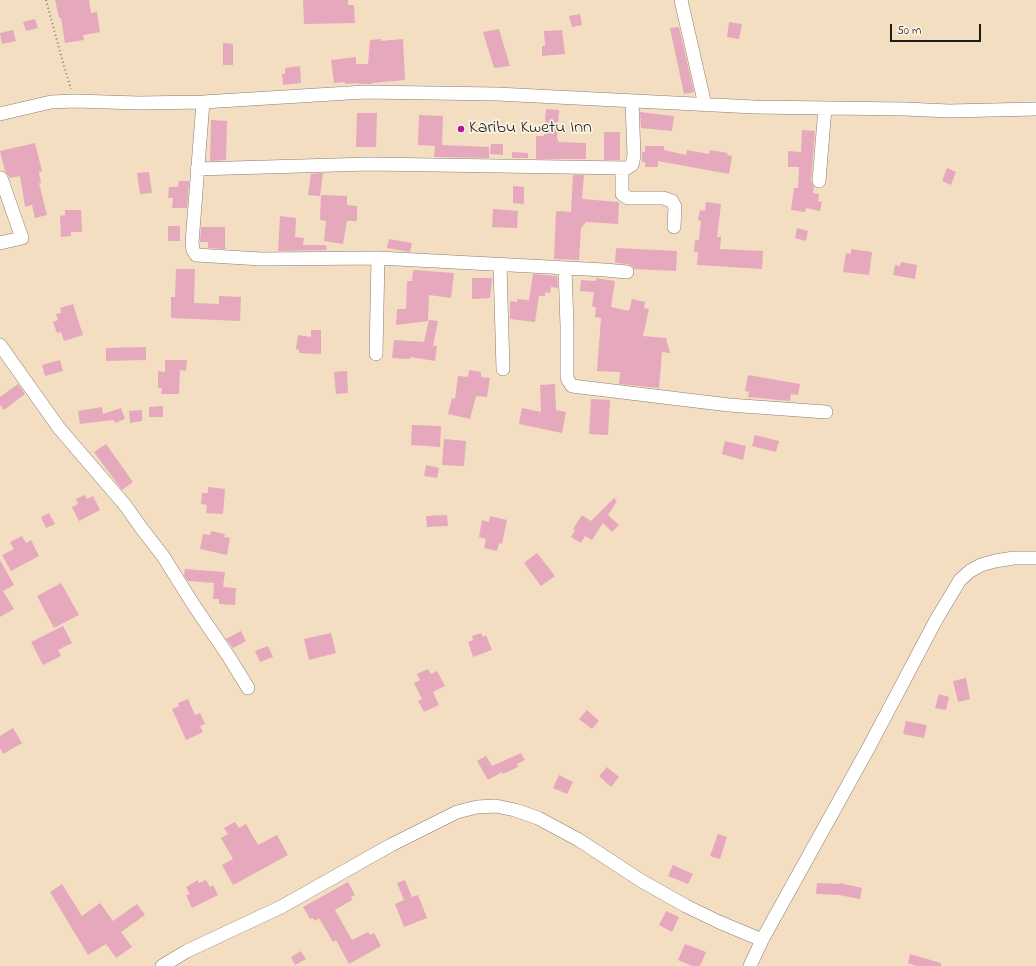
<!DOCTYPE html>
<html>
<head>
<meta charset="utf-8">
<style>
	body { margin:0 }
	#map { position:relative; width:1036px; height:966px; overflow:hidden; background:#f4dec1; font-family:"Indie Flower",sans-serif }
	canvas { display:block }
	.scale { position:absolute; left:890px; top:24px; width:91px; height:18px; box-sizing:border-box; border:2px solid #1c1c1c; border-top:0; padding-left:5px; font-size:12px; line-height:14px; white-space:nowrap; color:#1c1c1c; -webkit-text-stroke:3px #fcf5e5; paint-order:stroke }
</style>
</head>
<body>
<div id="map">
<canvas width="1036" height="966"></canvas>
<div class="scale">50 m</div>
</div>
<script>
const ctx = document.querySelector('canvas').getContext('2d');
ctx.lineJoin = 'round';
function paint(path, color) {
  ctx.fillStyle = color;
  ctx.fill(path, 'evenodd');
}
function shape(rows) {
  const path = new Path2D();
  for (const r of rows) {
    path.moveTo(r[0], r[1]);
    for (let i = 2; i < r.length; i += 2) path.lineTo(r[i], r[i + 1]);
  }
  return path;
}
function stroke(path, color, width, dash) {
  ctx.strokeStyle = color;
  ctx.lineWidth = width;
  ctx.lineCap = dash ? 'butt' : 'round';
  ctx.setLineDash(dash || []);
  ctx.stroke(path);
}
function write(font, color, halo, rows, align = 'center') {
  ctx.font = font + ' "Indie Flower",sans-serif';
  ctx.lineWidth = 3.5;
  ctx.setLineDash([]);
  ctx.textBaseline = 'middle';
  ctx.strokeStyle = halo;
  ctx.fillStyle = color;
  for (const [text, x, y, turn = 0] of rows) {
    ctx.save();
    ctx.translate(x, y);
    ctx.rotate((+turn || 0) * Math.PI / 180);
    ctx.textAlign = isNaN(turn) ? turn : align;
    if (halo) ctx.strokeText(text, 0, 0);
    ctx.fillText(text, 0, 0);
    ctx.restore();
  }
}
const building = shape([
	[55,0,89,0,91,13,97,12,100,32,83,35,84,40,65,43,61,18,59,18],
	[303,0,348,0,348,5,354,5,355,23,304,24],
	[580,14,582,25,572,27,569,16],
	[35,19,38,28,26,31,23,22],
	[729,22,742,24,739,39,727,37],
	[679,27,694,92,684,94,670,28],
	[499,29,510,66,494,68,483,32],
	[13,30,16,41,2,44,0,33],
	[562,30,565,54,542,56,542,46,545,46,544,31],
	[381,39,381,41,403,39,405,80,372,83,372,84,359,84,359,83,345,84,345,82,334,83,331,60,356,57,356,64,368,64,370,40],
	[223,43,233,44,233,65,223,65],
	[300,66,301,83,283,85,282,74,285,74,285,68],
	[546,109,559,110,557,139,558,139,558,142,586,143,586,159,536,159,536,136,544,136],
	[640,112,674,116,672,131,641,128],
	[357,113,377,113,376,147,356,147],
	[419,115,443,116,442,145,489,147,489,158,434,157,435,146,418,145],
	[211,120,227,121,226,160,210,161],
	[802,130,815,131,811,181,814,187,813,193,819,194,818,201,822,202,820,211,806,208,805,212,791,210,794,188,798,188,799,167,788,167,788,151,801,152],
	[604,132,620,132,620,160,604,160],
	[35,143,42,171,39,172,41,183,39,183,47,215,35,218,32,205,25,207,20,176,10,178,5,171,0,151],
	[491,144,503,144,503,155,490,154],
	[645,146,664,146,664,150,686,155,687,150,709,154,710,150,728,153,727,155,732,156,729,174,658,161,658,167,645,167,645,162,642,162,642,152,645,152],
	[512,152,528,153,528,158,512,158],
	[947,168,956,172,951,185,942,181],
	[149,172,152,193,140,194,137,173],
	[323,173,320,196,308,195,311,174],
	[573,175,584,175,582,199,619,202,618,224,586,222,581,228,579,260,554,259,556,211,571,212],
	[179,181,189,181,187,208,172,208,173,198,168,198,169,187,178,187],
	[513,186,524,187,524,204,513,203],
	[321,195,347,196,347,205,357,206,357,221,347,221,343,244,324,241,326,221,320,220],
	[706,202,721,204,717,237,721,237,720,249,763,251,762,269,697,265,698,252,694,252,695,240,699,240,701,221,698,220,700,210,705,211],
	[493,209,518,211,517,228,492,227],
	[65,210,81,210,82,232,71,232,71,236,61,237,60,216,65,215],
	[280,216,296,218,295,237,304,238,303,245,326,245,327,250,278,251],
	[168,226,180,226,180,241,168,241],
	[201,227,225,227,225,249,208,248,208,242,200,242],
	[797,228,808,231,806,241,795,238],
	[389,239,412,243,410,252,387,248],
	[616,248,677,251,676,271,634,269,632,266,628,264,615,263],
	[851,249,872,252,869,275,843,272,846,253,851,254],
	[901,262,917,265,915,279,893,275,895,265,900,266],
	[176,269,195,269,194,303,219,304,219,296,241,297,240,321,171,318,171,297,175,297],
	[413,270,454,273,451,298,429,295,428,321,396,325,397,309,406,309,407,281,412,281],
	[533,274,557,276,558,288,551,287,550,293,545,292,545,296,539,296,535,322,510,319,510,301,517,302,517,299,529,300],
	[472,278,492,278,490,298,472,299],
	[596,278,615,281,611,307,629,311,632,299,645,302,644,308,649,309,643,336,666,338,670,353,662,352,659,388,619,384,620,372,597,371,601,318,595,317,596,308,592,306,594,292,580,291,581,280,596,281],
	[73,304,83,335,64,341,61,332,57,333,53,322,58,320,56,314,61,313,60,308],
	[429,320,438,321,433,346,437,346,435,361,410,357,410,359,392,358,394,340,424,342],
	[311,330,321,330,321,354,299,353,299,350,296,349,298,335,311,337],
	[146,347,146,360,106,361,106,348],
	[60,360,63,371,45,376,42,365],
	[165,360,187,360,186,371,180,370,179,394,161,394,162,388,158,388,158,371,165,372],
	[469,370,481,372,481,377,490,378,487,397,476,396,470,419,448,414,452,398,455,399,458,376,468,377],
	[347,371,348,393,336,394,334,372],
	[748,375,800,384,798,395,791,394,790,401,748,397,749,392,745,391],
	[18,384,25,394,4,410,0,405,0,397],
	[555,384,556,410,566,412,562,433,519,424,522,408,541,412,540,385],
	[591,399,610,400,608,435,589,434],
	[163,406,163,417,149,417,149,407],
	[102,407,103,414,121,408,125,419,115,423,114,420,80,424,78,411],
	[142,410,142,421,130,423,129,411],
	[412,425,441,426,440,447,411,445],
	[755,435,779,441,776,452,752,446],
	[444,439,466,441,464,466,442,465],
	[725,441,746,446,743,460,722,454],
	[106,444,133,482,122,490,94,452],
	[426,465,439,468,437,478,424,476],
	[208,487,225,489,223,514,206,513,207,505,201,504,202,493,208,493],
	[85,495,87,499,93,496,100,510,79,521,72,507,78,504,76,499],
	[614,498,617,501,608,515,619,525,612,532,603,523,592,540,585,536,581,543,571,537,575,530,573,529,582,515,591,521],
	[49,513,55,524,46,528,41,517],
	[447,515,448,526,427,527,426,516],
	[490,516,507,520,502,544,499,543,497,551,484,548,486,539,479,537,482,520,489,522],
	[211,531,225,534,224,537,230,538,227,555,200,549,203,534,210,535],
	[22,536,26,543,31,540,39,556,11,571,2,555,14,549,10,542],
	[537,553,555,576,541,586,524,563],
	[0,560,14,585,3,591,14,609,0,617],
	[185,569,225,572,223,587,236,588,235,605,219,604,219,599,213,599,214,583,188,581,184,575],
	[61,583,79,615,54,628,37,596],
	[63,626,72,643,58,650,61,656,43,665,31,642],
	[241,631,246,641,233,648,226,639],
	[331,633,336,653,309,660,304,639],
	[481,633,483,637,486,635,492,650,473,657,468,642,473,640,472,636],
	[268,646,273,657,260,662,255,651],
	[428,669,431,674,437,671,445,686,433,692,439,705,424,712,418,701,422,699,414,683,420,680,417,674],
	[966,678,970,699,958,702,953,681],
	[939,694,949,697,946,710,935,708],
	[188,699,195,715,200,713,205,724,200,726,203,732,186,740,172,709,179,706,178,703],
	[587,710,599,721,592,729,579,719],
	[906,721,927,725,924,738,903,734],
	[13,728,22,743,3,754,0,748,0,736],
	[521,753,525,760,517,764,518,767,503,774,502,772,488,780,477,761,486,756,492,766],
	[607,767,619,777,611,787,599,776],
	[559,775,573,782,567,794,553,788],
	[235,822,239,828,246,824,258,845,277,835,288,855,233,885,222,865,233,859,221,838,228,834,224,828],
	[718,834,727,837,720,859,710,856],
	[673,865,693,874,688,884,668,876],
	[198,880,199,883,206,880,210,887,213,885,218,895,192,908,186,895,190,894,186,887],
	[405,880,412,897,418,895,427,918,404,927,395,904,404,900,397,883],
	[348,882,355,895,351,897,352,900,335,910,352,940,368,932,370,935,374,933,381,946,349,964,336,940,333,942,319,918,315,921,313,918,310,919,303,907],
	[817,883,840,884,840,883,862,888,860,899,839,895,816,894],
	[62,884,82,916,100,903,113,921,137,904,145,915,121,932,132,947,116,958,106,944,88,955,50,892],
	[666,911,679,917,672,932,659,925],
	[685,944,706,952,700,966,692,966,678,960],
	[301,951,306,959,295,965,291,957],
	[910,954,941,963,941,966,916,966,908,963]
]);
const path = shape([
	[46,0,64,66,71,89]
]);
const minor = shape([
	[681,0,705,105],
	[203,102,192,243,193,250,196,255,261,259,378,258,605,270,627,272],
	[0,114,51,102,75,101,139,103,203,102,365,92,497,94,754,107,905,109,949,111,1036,109],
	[622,168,622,194,628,198,663,198,672,201,675,207,674,227],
	[197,169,370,164,627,168,632,165,634,156,632,101],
	[819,181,825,108],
	[0,243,22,238,1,178],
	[500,265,503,369],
	[565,268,567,326,567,377,568,380,572,386,729,405,826,412],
	[0,345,59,428,125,505,142,529,163,556,193,604,229,657,248,688],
	[376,354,378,258],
	[162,966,187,951,281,907,391,845,457,812,477,807,496,806,515,810,538,818,579,840,640,880,686,906,719,922,762,940],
	[750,966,762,940,869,747,936,620,960,580,970,571,981,565,995,561,1014,558,1036,558]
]);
const markers = [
	[461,129,4,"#b5179e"]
];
const poiNames = [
	["Karibu Kwetu Inn",469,129]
];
paint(building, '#e5a8bd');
stroke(minor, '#887d6e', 14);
stroke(path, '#887d6e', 2, [1, 3]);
stroke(minor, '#fff', 13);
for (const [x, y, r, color] of markers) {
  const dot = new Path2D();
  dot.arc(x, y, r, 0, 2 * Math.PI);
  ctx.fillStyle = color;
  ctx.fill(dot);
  stroke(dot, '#fcf5e5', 1.5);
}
write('18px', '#1c1c1c', '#fcf5e5', poiNames, 'left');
</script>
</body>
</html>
